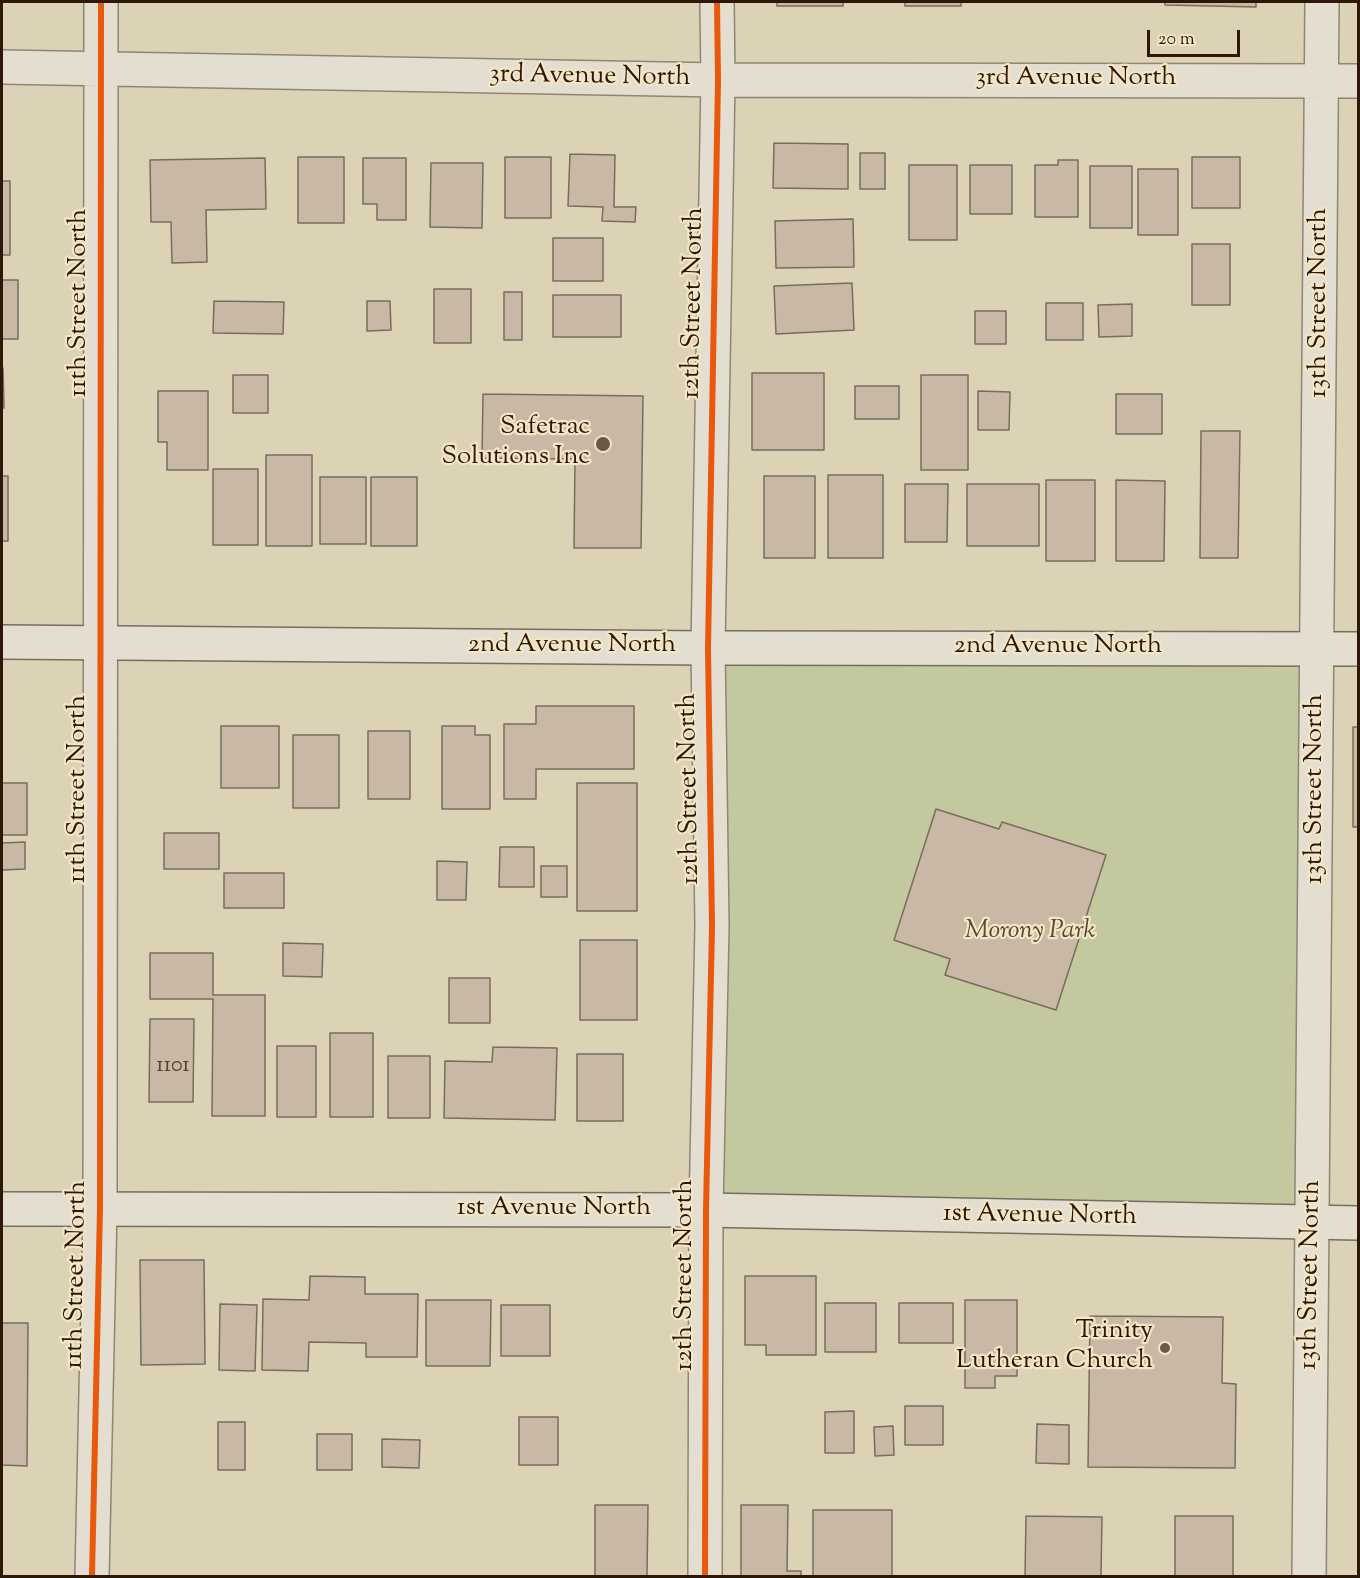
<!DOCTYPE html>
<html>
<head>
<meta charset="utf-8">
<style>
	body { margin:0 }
	#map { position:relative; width:1360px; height:1578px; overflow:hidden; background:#dcd2b6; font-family:"Sorts Mill Goudy",serif }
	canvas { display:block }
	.frame { position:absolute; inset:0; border:3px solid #2f1708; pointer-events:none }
	.scale { position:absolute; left:1147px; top:30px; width:93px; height:27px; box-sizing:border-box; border:3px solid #2f1708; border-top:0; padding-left:8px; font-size:18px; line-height:21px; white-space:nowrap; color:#2f1708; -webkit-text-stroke:4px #f2e6c6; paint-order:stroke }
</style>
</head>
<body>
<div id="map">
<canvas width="1360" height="1578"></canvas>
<div class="frame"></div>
<div class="scale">20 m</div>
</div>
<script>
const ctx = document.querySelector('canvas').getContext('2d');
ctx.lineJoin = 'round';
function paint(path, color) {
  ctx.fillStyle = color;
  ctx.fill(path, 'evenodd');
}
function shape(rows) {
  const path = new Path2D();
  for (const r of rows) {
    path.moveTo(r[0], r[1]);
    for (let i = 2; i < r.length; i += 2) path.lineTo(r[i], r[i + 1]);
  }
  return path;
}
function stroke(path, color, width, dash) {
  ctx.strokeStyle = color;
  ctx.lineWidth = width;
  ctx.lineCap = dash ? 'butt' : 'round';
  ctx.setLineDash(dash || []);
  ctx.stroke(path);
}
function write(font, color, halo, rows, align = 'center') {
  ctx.font = font + ' "Sorts Mill Goudy",serif';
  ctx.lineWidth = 4.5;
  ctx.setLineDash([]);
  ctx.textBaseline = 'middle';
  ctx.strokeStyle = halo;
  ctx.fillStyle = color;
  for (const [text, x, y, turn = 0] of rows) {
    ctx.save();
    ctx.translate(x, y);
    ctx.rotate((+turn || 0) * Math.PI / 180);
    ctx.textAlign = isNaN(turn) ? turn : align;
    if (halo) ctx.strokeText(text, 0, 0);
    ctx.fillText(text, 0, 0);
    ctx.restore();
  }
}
const green = shape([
	[708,648,1318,648,1313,1223,706,1210]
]);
const building = shape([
	[777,2,843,2,843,6,777,6,777,2],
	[905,2,961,2,961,6,905,6,905,2],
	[1165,2,1256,2,1256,7,1165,5,1165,2],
	[774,143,848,144,848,189,773,188,774,143],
	[860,153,885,153,885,189,860,189,860,153],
	[570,154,615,155,614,207,636,207,635,222,602,221,603,207,568,206,570,154],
	[298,157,344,157,344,223,298,223,298,157],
	[505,157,551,157,551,218,505,218,505,157],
	[1192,157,1240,157,1240,208,1192,208,1192,157],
	[265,158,266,209,206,210,207,262,172,263,171,222,151,222,150,160,265,158],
	[363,158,406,158,406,220,377,220,377,204,363,204,363,158],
	[1058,160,1078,160,1078,217,1035,217,1035,165,1058,165,1058,160],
	[431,163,483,163,482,228,430,227,431,163],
	[909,165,957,165,957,240,909,240,909,165],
	[970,165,1012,165,1012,214,970,214,970,165],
	[1090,166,1132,166,1132,228,1090,228,1090,166],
	[1138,169,1178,169,1178,235,1138,235,1138,169],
	[2,181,10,181,10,255,2,255,2,181],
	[853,219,854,267,776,268,775,221,853,219],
	[553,238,603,238,603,281,553,281,553,238],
	[1192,244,1230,244,1230,305,1192,305,1192,244],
	[2,280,18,280,18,339,2,339,2,280],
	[852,283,854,330,776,334,774,286,852,283],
	[434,289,471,289,471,343,434,343,434,289],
	[504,292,522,292,522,340,504,340,504,292],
	[553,295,621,295,621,337,553,337,553,295],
	[214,301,284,302,283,334,213,333,214,301],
	[367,301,390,301,391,330,367,331,367,301],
	[1046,303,1083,303,1083,340,1046,340,1046,303],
	[1132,304,1132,336,1099,337,1098,305,1132,304],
	[975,311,1006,311,1006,344,975,344,975,311],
	[2,368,3,368,4,408,2,408,2,368],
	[752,373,824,373,824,450,752,450,752,373],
	[233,375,268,375,268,413,233,413,233,375],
	[921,375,968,375,968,470,921,470,921,375],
	[855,386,899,386,899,419,855,419,855,386],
	[158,391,208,391,208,470,167,470,167,442,158,442,158,391],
	[978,391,1010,392,1009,430,978,430,978,391],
	[483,394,643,396,641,548,574,548,575,459,482,458,483,394],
	[1116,394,1162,394,1162,434,1116,434,1116,394],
	[1201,431,1240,431,1238,558,1200,558,1201,431],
	[266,455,312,455,312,546,266,546,266,455],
	[213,469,258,469,258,545,213,545,213,469],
	[828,475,883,475,883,558,828,558,828,475],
	[2,476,8,476,8,541,2,541,2,476],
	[764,476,815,476,815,558,764,558,764,476],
	[320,477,366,477,366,544,320,544,320,477],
	[371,477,417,477,417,546,371,546,371,477],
	[1046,480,1095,480,1095,561,1046,561,1046,480],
	[1116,480,1165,481,1164,561,1116,561,1116,480],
	[905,484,948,484,947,542,905,542,905,484],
	[967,484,1039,484,1039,546,967,546,967,484],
	[536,706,634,706,634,769,536,769,536,799,504,799,504,724,536,724,536,706],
	[221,726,279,726,279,788,221,788,221,726],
	[442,726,475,726,475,735,490,735,490,809,442,809,442,726],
	[1353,727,1358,727,1358,827,1353,827,1353,727],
	[368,731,410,731,410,799,368,799,368,731],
	[293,735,339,735,339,808,293,808,293,735],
	[2,783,27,783,27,835,2,835,2,783],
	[577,783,637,783,637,911,577,911,577,783],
	[936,809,999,829,1002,822,1106,855,1056,1010,945,975,950,959,894,940,936,809],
	[164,833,219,833,219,869,164,869,164,833],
	[25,842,25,869,2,870,2,843,25,842],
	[500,847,534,847,534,887,499,887,500,847],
	[437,861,467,862,466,900,437,900,437,861],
	[541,866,567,866,567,897,541,897,541,866],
	[224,873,284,873,284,908,224,908,224,873],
	[580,940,637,940,637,1020,580,1020,580,940],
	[283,943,323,944,322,977,283,976,283,943],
	[150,953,213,953,213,995,265,995,265,1116,212,1116,213,999,150,999,150,953],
	[449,978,490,978,490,1023,449,1023,449,978],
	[150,1019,194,1019,193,1102,149,1102,150,1019],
	[330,1033,373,1033,373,1117,330,1117,330,1033],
	[277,1046,316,1046,316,1117,277,1117,277,1046],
	[493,1047,557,1048,555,1120,444,1118,445,1061,492,1062,493,1047],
	[577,1054,623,1054,623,1121,577,1121,577,1054],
	[388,1056,430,1056,430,1118,388,1118,388,1056],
	[140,1260,204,1260,205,1364,141,1365,140,1260],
	[310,1276,365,1277,365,1294,418,1294,417,1357,366,1357,366,1343,309,1342,308,1371,262,1370,263,1299,309,1300,310,1276],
	[745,1276,816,1276,816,1355,766,1355,766,1345,745,1345,745,1276],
	[426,1300,491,1300,490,1366,426,1366,426,1300],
	[965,1300,1017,1300,1017,1376,995,1376,995,1388,965,1388,965,1300],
	[825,1303,876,1303,876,1352,825,1352,825,1303],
	[899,1303,953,1303,953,1343,899,1343,899,1303],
	[220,1304,257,1305,255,1371,219,1370,220,1304],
	[501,1305,550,1305,550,1356,501,1356,501,1305],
	[1090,1316,1223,1317,1222,1383,1236,1384,1235,1468,1088,1467,1090,1316],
	[2,1323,28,1323,27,1466,2,1465,2,1323],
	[905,1406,943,1406,943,1445,905,1445,905,1406],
	[854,1411,854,1453,825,1453,825,1412,854,1411],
	[519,1417,558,1417,558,1465,519,1465,519,1417],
	[218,1422,245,1422,245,1470,218,1470,218,1422],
	[1037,1424,1069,1425,1069,1464,1036,1463,1037,1424],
	[893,1426,894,1455,875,1456,874,1427,893,1426],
	[317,1434,352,1434,352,1470,317,1470,317,1434],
	[382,1439,420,1440,419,1468,382,1467,382,1439],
	[595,1505,648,1505,647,1576,595,1576,595,1505],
	[741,1505,788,1505,787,1571,801,1571,801,1576,741,1576,741,1505],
	[813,1510,892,1510,892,1576,813,1576,813,1510],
	[1026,1516,1102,1517,1101,1576,1025,1576,1026,1516],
	[1175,1516,1233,1516,1233,1576,1175,1576,1175,1516]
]);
const street = shape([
	[2,67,718,80,1358,81],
	[92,1576,100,1209,101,2],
	[705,1576,706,1210,712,926,708,648,718,80,717,2],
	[1309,1576,1322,2]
]);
const secondary = shape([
	[2,642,708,648,1358,649],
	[2,1209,706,1210,1358,1223]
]);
const cycleway = shape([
	[92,1576,100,1209,101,2],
	[705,1576,706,1210,712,926,708,648,718,80,717,2]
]);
const markers = [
	[603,444,8,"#6c5845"],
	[1165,1348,6,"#6c5845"]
];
const numberNames = [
	["1101",173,1067]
];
const streetNames = [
	["3rd Avenue North",590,78,1],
	["3rd Avenue North",1076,80],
	["11th Street North",81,303,-90],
	["12th Street North",695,303,-89],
	["13th Street North",1321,303,-90],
	["2nd Avenue North",572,647],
	["2nd Avenue North",1058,648],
	["11th Street North",80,789,-90],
	["12th Street North",691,789,-91],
	["13th Street North",1317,789,-90],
	["1st Avenue North",554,1210],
	["1st Avenue North",1040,1217,1],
	["11th Street North",78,1275,-89],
	["12th Street North",687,1275,-90],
	["13th Street North",1312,1275,-89]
];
const poiNames = [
	["Safetrac",590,429],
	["Solutions Inc",590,459],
	["Trinity",1153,1333],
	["Lutheran Church",1153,1363]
];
const parkNames = [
	["Morony Park",1030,933]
];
paint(green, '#c4c89f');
paint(building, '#cab8a6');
stroke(building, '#766d5d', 1.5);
stroke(street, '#8e8675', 36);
stroke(secondary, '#766d5d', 36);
stroke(street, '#e3ded0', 33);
stroke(secondary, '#e3ded0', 33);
stroke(cycleway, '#e8590c', 6);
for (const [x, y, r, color] of markers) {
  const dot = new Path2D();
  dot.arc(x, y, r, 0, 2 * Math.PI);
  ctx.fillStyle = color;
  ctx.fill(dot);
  stroke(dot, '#f2e6c6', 2);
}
write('22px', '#563f30', null, numberNames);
write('26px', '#2f1708', '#f2e6c6', streetNames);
write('26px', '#2f1708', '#f2e6c6', poiNames, 'right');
write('italic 26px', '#564a30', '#f2e6c6', parkNames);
</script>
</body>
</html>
